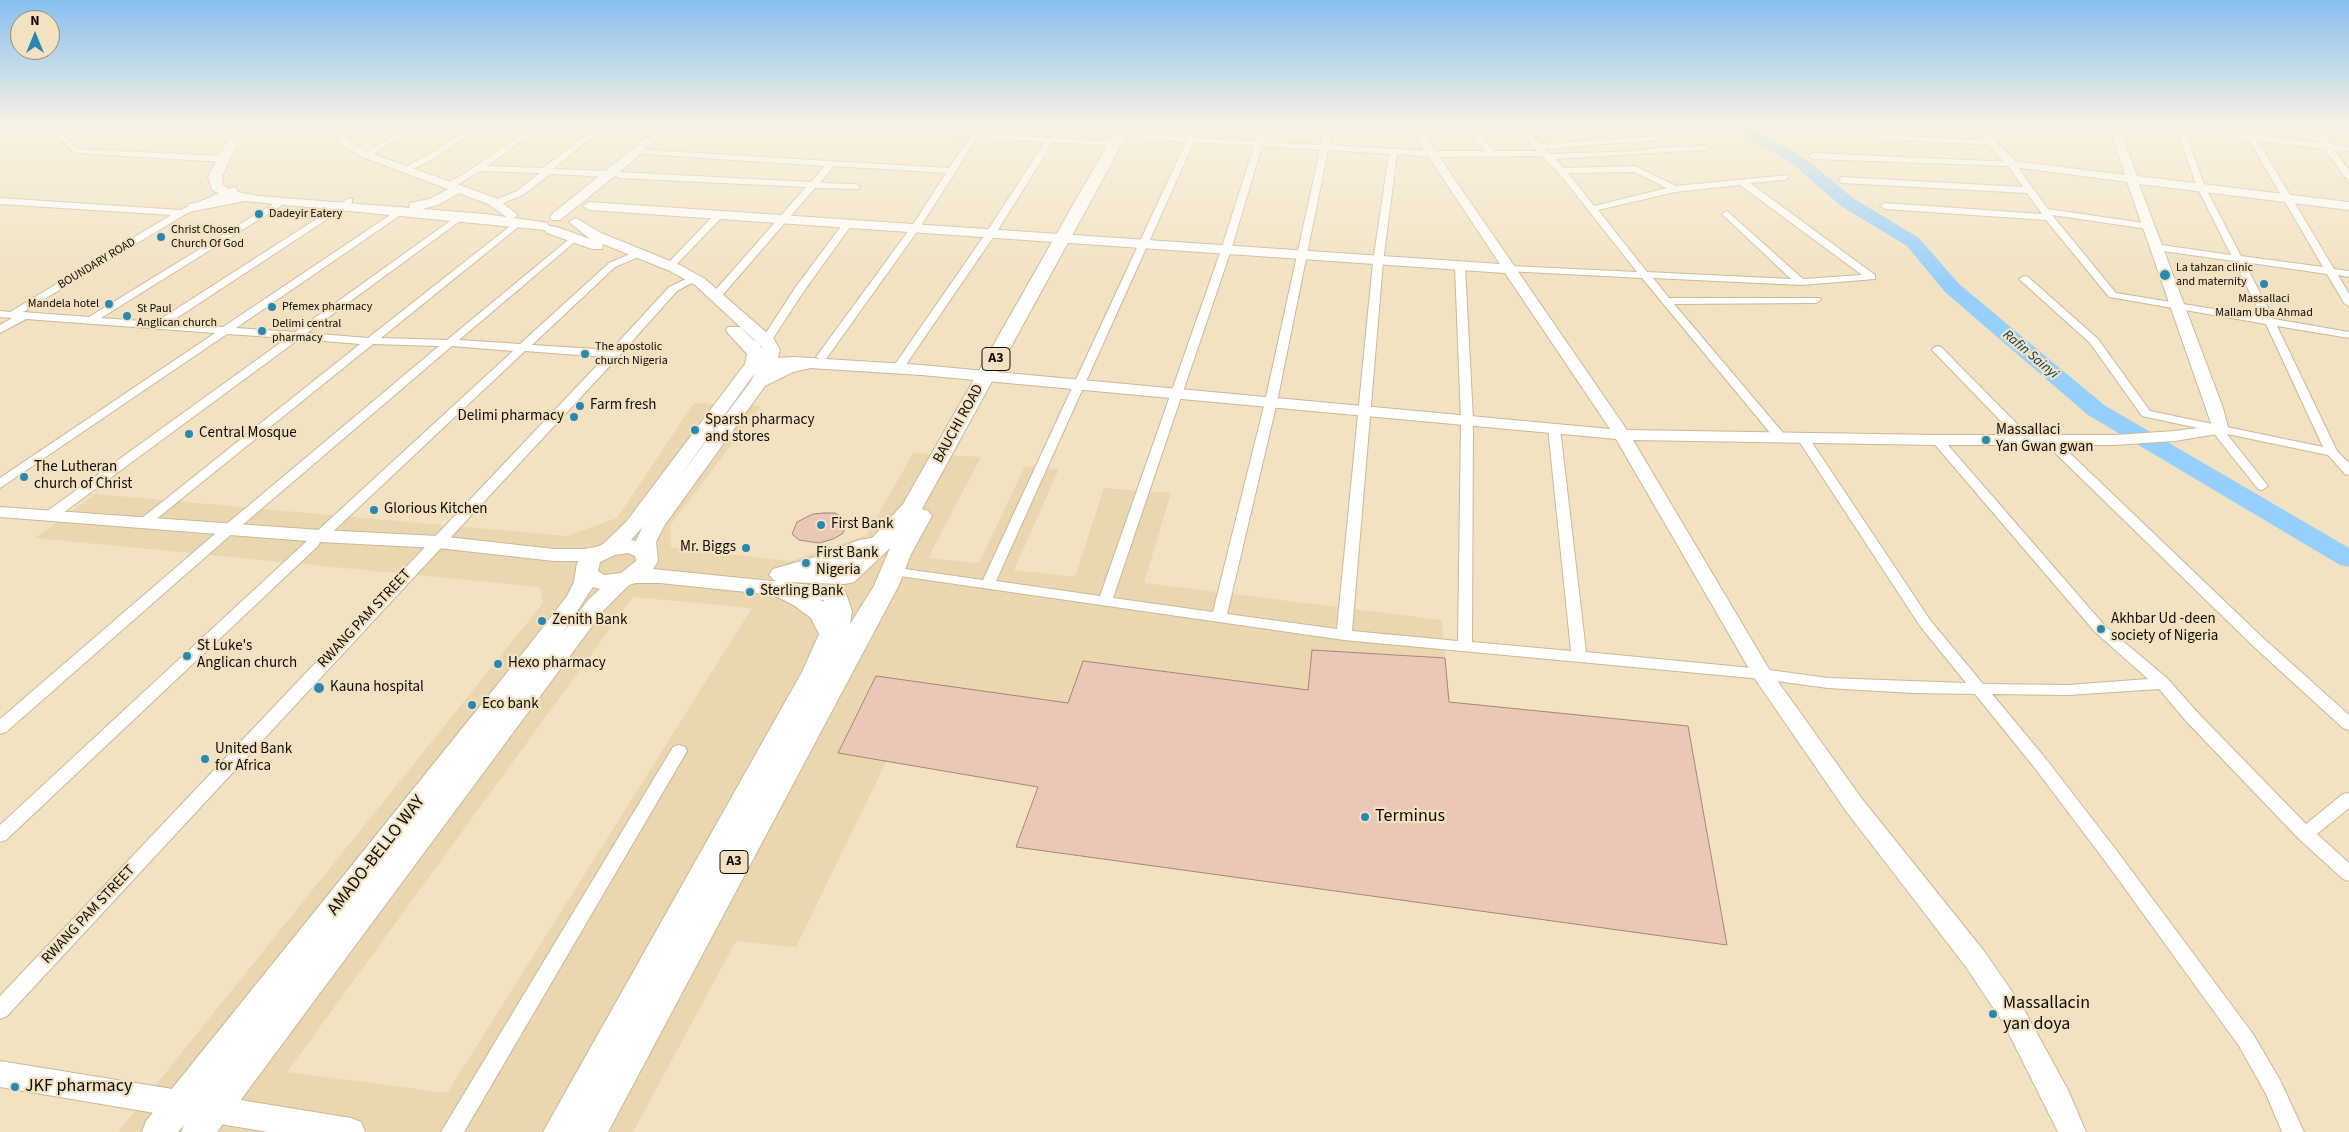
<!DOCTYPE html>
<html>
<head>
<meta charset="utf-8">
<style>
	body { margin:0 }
	#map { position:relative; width:2349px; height:1132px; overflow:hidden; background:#f2e2c1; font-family:"Source Sans 3",sans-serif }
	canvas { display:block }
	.north { position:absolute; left:10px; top:10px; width:50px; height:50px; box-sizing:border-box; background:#f2e2c1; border:1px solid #988c75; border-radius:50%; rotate:0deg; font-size:14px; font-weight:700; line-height:20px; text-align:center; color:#100b02 }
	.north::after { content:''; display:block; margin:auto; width:18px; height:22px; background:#2688b3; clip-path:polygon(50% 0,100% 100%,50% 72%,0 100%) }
</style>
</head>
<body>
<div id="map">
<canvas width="2349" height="1132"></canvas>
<div class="north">N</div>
</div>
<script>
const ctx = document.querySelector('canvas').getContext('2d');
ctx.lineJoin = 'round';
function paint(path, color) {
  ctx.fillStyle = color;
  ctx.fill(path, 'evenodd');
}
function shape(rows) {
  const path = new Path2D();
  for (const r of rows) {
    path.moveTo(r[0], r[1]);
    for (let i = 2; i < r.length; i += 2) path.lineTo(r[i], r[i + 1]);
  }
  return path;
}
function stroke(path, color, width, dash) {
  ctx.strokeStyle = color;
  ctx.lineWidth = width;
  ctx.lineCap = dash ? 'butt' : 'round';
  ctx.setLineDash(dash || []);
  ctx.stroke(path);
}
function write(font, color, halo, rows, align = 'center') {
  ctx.font = font + ' "Source Sans 3",sans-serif';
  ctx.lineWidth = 4.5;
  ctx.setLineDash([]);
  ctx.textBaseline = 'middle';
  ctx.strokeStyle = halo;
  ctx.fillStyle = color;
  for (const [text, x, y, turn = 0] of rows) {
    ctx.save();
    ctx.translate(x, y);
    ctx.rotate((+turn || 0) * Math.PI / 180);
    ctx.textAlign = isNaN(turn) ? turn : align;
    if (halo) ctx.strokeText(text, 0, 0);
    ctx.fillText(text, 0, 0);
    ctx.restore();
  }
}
const built = shape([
	[694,403,761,406,671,524,671,548,791,561,867,535,913,453,981,457,928,558,979,563,1025,466,1059,469,1014,570,1075,577,1104,488,1171,493,1144,583,1442,620,1445,658,1312,650,1308,690,1083,661,1068,703,887,760,796,947,736,941,633,1132,118,1132,543,603,540,587,35,538,95,494,567,536,617,518],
	[633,597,752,608,447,1093,287,1072]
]);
const river = shape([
	[1725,126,1745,126,1756,130,1807,160,1853,198,1919,238,1959,284,2104,405,2349,548,2349,567,2340,565,2088,415,1945,292,1907,246,1841,206,1795,166,1746,136,1727,129,1725,126]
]);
const building = shape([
	[824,513,835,513,842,517,846,528,842,534,833,539,819,543,799,540,792,534,797,522,813,514,824,513],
	[1312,650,1445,658,1449,702,1688,726,1727,945,1016,847,1038,787,838,753,876,676,1068,703,1083,661,1308,690,1312,650]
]);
const street = shape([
	[46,126,71,126,70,128,58,129,77,149,224,156,228,159,224,162,75,153,46,126],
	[347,126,356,126,340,137,334,137,334,133,347,126],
	[408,126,417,126,369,157,362,155,408,126],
	[473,126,482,126,435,158,407,172,400,170,429,154,473,126],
	[533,126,542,126,487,166,543,168,597,126,606,126,553,169,611,171,615,174,611,177,550,174,523,195,496,206,493,205,493,201,517,191,540,173,480,171,452,188,446,188,446,184,467,172,533,126],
	[826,126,862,126,1115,142,1119,144,1115,146,1053,142,996,233,901,372,897,373,891,370,986,233,1045,142,977,138,919,229,826,359,822,360,816,357,912,226,946,173,834,166,820,183,856,184,860,187,859,189,815,188,720,298,716,299,711,296,712,294,806,187,619,178,615,175,619,172,811,182,825,166,643,154,642,152,646,150,949,168,970,137,830,128,826,126],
	[1193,126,1201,126,1196,138,1255,141,1260,126,1268,126,1263,142,1321,145,1325,126,1333,126,1329,145,1432,151,1485,151,1467,128,1471,126,1474,126,1494,151,1537,151,1513,126,1521,126,1527,132,1648,126,1652,128,1651,130,1532,136,1540,144,1657,136,1661,138,1657,140,1545,149,1550,154,1636,151,1667,147,1707,146,1708,148,1704,150,1555,159,1564,168,1635,166,1676,186,1788,175,1789,177,1785,180,1750,183,1875,275,1875,279,1801,285,1653,278,1669,298,1820,298,1821,300,1816,303,1674,304,1784,434,1786,437,1784,440,1780,441,1776,440,1642,278,1507,271,1507,267,1510,266,1637,272,1559,173,1542,156,1432,157,1397,154,1383,262,1352,631,1458,641,1461,420,1455,266,1460,263,1465,266,1473,420,1472,642,1571,651,1548,428,1554,424,1560,428,1586,652,1762,669,1828,678,1966,683,1920,626,1797,438,1803,434,1809,438,1930,620,1983,684,2068,685,2148,679,2095,632,1931,440,1937,436,1941,437,2105,626,2168,679,2198,713,2306,824,2343,794,2349,793,2349,808,2317,834,2349,863,2349,881,2343,879,2299,839,2186,721,2159,689,2068,695,1992,694,2046,759,2117,851,2253,1034,2280,1080,2304,1132,2282,1132,2266,1094,2239,1046,2105,861,2034,767,1975,694,1913,693,1828,688,1762,679,1344,640,886,574,884,571,886,568,891,567,983,580,1186,142,1129,138,1125,136,1129,134,1188,137,1193,126],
	[1194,142,1254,146,1221,250,1100,596,996,581,1194,142],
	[1262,146,1320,150,1265,402,1213,612,1113,598,1231,250,1262,146],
	[1328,150,1389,154,1373,262,1337,629,1227,614,1277,402,1328,150],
	[1634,172,1667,188,1594,206,1568,173,1634,172],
	[1740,185,1862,275,1803,279,1727,211,1722,214,1724,216,1791,279,1647,272,1598,210,1675,192,1740,185],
	[2151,126,2183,126,2246,134,2241,126,2249,126,2255,135,2321,143,2309,126,2317,126,2330,144,2349,147,2349,151,2334,150,2349,171,2349,180,2346,179,2325,149,2258,141,2334,269,2349,271,2349,277,2338,275,2349,294,2349,306,2344,303,2327,274,2244,262,2274,319,2349,332,2349,338,2277,326,2337,451,2349,463,2349,475,2345,474,2328,455,2227,434,2268,486,2262,490,2258,489,2212,431,2142,416,2090,343,2019,279,2024,276,2028,277,2098,339,2150,411,2323,447,2266,324,2109,297,2046,220,1885,209,1880,206,1885,203,2042,214,2027,193,1842,183,1838,180,1842,177,2023,187,2008,166,1813,159,1809,156,1813,153,2014,162,2048,209,2151,224,2153,226,2148,229,2052,215,2116,293,2262,317,2234,261,2155,250,2150,247,2155,244,2231,255,2197,187,2177,131,2151,126],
	[2185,132,2249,140,2323,267,2241,256,2205,187,2185,132],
	[1864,134,1992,141,1996,143,1992,145,1867,138,1863,136,1864,134],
	[234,187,238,190,237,192,184,215,23,312,89,317,281,199,284,200,284,204,101,318,156,322,349,198,352,199,352,203,169,323,223,327,402,207,405,208,405,212,236,328,295,332,461,213,466,216,464,218,307,333,368,338,519,219,524,222,522,224,381,338,447,340,574,235,579,238,577,240,459,340,520,344,609,263,637,251,643,251,643,255,615,267,532,345,611,350,669,287,690,277,694,276,699,279,677,291,619,356,7,1016,0,1019,0,996,605,357,525,351,325,539,315,539,313,536,315,533,513,351,452,346,226,539,6,732,0,734,0,719,216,533,439,346,373,344,149,525,144,526,137,522,360,344,299,339,56,518,46,518,44,515,46,512,287,338,227,334,0,488,0,478,215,333,26,319,0,333,0,325,12,318,0,317,0,311,10,312,171,215,0,204,0,198,180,210,234,187],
	[716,213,724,215,674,267,668,267,668,263,716,213],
	[845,221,853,223,804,291,770,343,754,348,750,347,750,343,762,339,795,288,845,221],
	[1937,346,1941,347,2030,437,2032,440,2030,443,2022,443,1933,351,1932,349,1937,346],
	[2049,436,2053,437,2262,637,2349,715,2349,730,2343,728,2252,645,2045,443,2043,440,2045,437,2049,436],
	[313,539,320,543,318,546,6,840,0,842,0,825,308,540,313,539],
	[679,745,685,747,687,751,464,1132,441,1132,673,747,679,745]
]);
const secondary = shape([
	[327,126,337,126,350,141,370,153,496,198,518,215,512,219,508,218,488,204,362,157,342,145,327,126],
	[661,126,672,126,615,176,560,220,552,220,550,217,552,214,661,126],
	[1408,126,1418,126,1627,430,1937,435,2114,435,2175,431,2212,426,2127,182,2007,166,1971,126,1982,126,2015,161,2125,175,2109,126,2119,126,2137,176,2349,202,2349,210,2139,184,2223,408,2228,427,2223,433,2175,441,2114,445,1937,445,1633,440,1769,669,1862,799,1984,951,2022,1006,2068,1090,2086,1132,2058,1132,2004,1024,1966,967,1846,811,1755,679,1616,439,921,375,794,367,753,369,745,364,753,359,794,357,921,365,1610,429,1505,273,589,210,583,206,589,202,1500,264,1408,126],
	[0,507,320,530,438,536,554,549,584,549,601,546,608,548,610,552,608,556,584,561,554,561,438,548,320,542,0,517,0,507],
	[0,1061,351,1118,361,1122,365,1132,268,1132,0,1087,0,1061]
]);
const primary = shape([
	[239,126,251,126,234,150,222,177,223,185,232,191,259,196,409,208,410,203,429,199,456,185,463,189,461,192,438,205,422,209,485,214,542,222,547,223,549,226,557,227,590,239,569,222,576,218,601,233,680,265,705,279,774,339,780,350,775,367,809,358,815,359,818,363,815,367,793,372,765,386,664,526,656,542,658,561,653,569,781,582,774,580,771,575,774,570,782,568,842,570,850,572,853,577,850,582,842,584,784,582,842,589,845,594,842,599,834,601,660,583,636,583,629,585,604,610,217,1132,181,1132,184,1125,178,1132,142,1132,146,1121,530,644,567,596,574,582,577,563,581,558,586,552,603,544,626,522,745,364,747,354,728,333,726,330,728,327,740,327,764,350,761,346,695,285,670,271,603,244,602,249,592,249,547,233,545,230,245,201,194,211,189,210,187,207,189,204,225,197,212,190,208,177,222,150,239,126],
	[755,373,751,381,675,483,755,373],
	[643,526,636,541,631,540,640,530,643,526],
	[628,553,635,556,636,561,621,573,604,575,598,571,600,562,615,555,628,553],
	[593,587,600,589,588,600,562,634,593,587]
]);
const highway = shape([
	[1118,126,1132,126,922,509,928,511,932,516,911,554,899,585,608,1132,543,1132,802,672,819,634,811,618,795,606,772,594,768,588,772,582,775,581,769,575,773,569,822,555,859,540,872,538,903,504,1118,126],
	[890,548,874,586,850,624,852,611,845,591,836,589,827,591,823,597,824,602,788,582,841,566,832,576,836,582,845,584,854,582,890,548]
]);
const markers = [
	[259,214,5,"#2688b3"],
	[161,237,5,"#2688b3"],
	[2165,275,6,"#2688b3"],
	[2264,284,5,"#2688b3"],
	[109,304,5,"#2688b3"],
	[272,307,5,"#2688b3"],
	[127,316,5,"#2688b3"],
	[262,331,5,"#2688b3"],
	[585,354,5,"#2688b3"],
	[580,406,5,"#2688b3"],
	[574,417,5,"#2688b3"],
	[695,430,5,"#2688b3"],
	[189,434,5,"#2688b3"],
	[1986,440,5,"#2688b3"],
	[24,477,5,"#2688b3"],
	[374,510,5,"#2688b3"],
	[821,525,5,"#2688b3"],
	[746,548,5,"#2688b3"],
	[806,563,5,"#2688b3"],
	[750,592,5,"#2688b3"],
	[542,621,5,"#2688b3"],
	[2101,629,5,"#2688b3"],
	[187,656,5,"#2688b3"],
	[498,664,5,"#2688b3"],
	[319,688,6,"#2688b3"],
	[472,705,5,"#2688b3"],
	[205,759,5,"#2688b3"],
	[1365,817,5,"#2688b3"],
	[1993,1014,5,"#2688b3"],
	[15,1087,5,"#2688b3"]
];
const farPoinames = [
	["Dadeyir Eatery",269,214],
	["Christ Chosen",171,230],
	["Church Of God",171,244],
	["La tahzan clinic",2176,268],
	["and maternity",2176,282],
	["Massallaci",2264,299,"center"],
	["Mallam Uba Ahmad",2264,313,"center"],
	["Mandela hotel",99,304,"right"],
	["Pfemex pharmacy",282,307],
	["St Paul",137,309],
	["Anglican church",137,323],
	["Delimi central",272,324],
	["pharmacy",272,338],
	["The apostolic",595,347],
	["church Nigeria",595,361]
];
const farStreetnames = [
	["BOUNDARY ROAD",97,264,-31]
];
const farWaternames = [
	["Rafin Sainyi",2030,355,40]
];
const shields = [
	[996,359,28],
	[734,862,28]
];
const shieldNames = [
	["A3",996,359],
	["A3",734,862]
];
const poiNames = [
	["Farm fresh",590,406],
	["Delimi pharmacy",564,417,"right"],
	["Sparsh pharmacy",705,421],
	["and stores",705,438],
	["Massallaci",1996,431],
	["Yan Gwan gwan",1996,448],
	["Central Mosque",199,434],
	["The Lutheran",34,468],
	["church of Christ",34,485],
	["Glorious Kitchen",384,510],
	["First Bank",831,525],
	["Mr. Biggs",736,548,"right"],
	["First Bank",816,554],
	["Nigeria",816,571],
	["Sterling Bank",760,592],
	["Akhbar Ud -deen",2111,620],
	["society of Nigeria",2111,637],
	["Zenith Bank",552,621],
	["St Luke's",197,647],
	["Anglican church",197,664],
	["Hexo pharmacy",508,664],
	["Kauna hospital",330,688],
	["Eco bank",482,705],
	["United Bank",215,750],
	["for Africa",215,767]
];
const streetNames = [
	["BAUCHI ROAD",959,424,-61],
	["RWANG PAM STREET",365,619,-47],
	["RWANG PAM STREET",89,915,-47]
];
const nearPoinames = [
	["Terminus",1375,817],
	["Massallacin",2003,1004],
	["yan doya",2003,1025],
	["JKF pharmacy",25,1087]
];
const nearStreetnames = [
	["AMADO-BELLO WAY",377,856,-52]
];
paint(built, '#ead7af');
paint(river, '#95cffd');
paint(building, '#eac7b6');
stroke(building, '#a68675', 1);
stroke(street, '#c8b999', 2);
stroke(secondary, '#c8b999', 2);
stroke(primary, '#c8b999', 2);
stroke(highway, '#c8b999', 2);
paint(street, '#fff');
paint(secondary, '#fff');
paint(primary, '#fff');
paint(highway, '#fff');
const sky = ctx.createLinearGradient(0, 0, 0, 284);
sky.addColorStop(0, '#87bff0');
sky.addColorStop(0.44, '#f9f2e3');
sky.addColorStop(1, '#f9f2e300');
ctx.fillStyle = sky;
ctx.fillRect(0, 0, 2349, 284);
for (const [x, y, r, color] of markers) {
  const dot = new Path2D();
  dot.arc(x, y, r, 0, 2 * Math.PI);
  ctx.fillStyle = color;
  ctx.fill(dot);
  stroke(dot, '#f2e2c1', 2);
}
write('12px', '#100b02', '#f2e2c1', farPoinames, 'left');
write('12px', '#100b02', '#f2e2c1', farStreetnames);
write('italic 14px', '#003d62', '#f2e2c1', farWaternames);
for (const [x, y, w] of shields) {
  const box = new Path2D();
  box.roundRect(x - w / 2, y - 11.5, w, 23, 4);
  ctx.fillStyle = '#f2e2c1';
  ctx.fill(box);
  stroke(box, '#100b02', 1);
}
write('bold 14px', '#100b02', null, shieldNames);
write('15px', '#100b02', '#f2e2c1', poiNames, 'left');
write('15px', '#100b02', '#f2e2c1', streetNames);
write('18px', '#100b02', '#f2e2c1', nearPoinames, 'left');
write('18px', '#100b02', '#f2e2c1', nearStreetnames);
</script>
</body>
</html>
